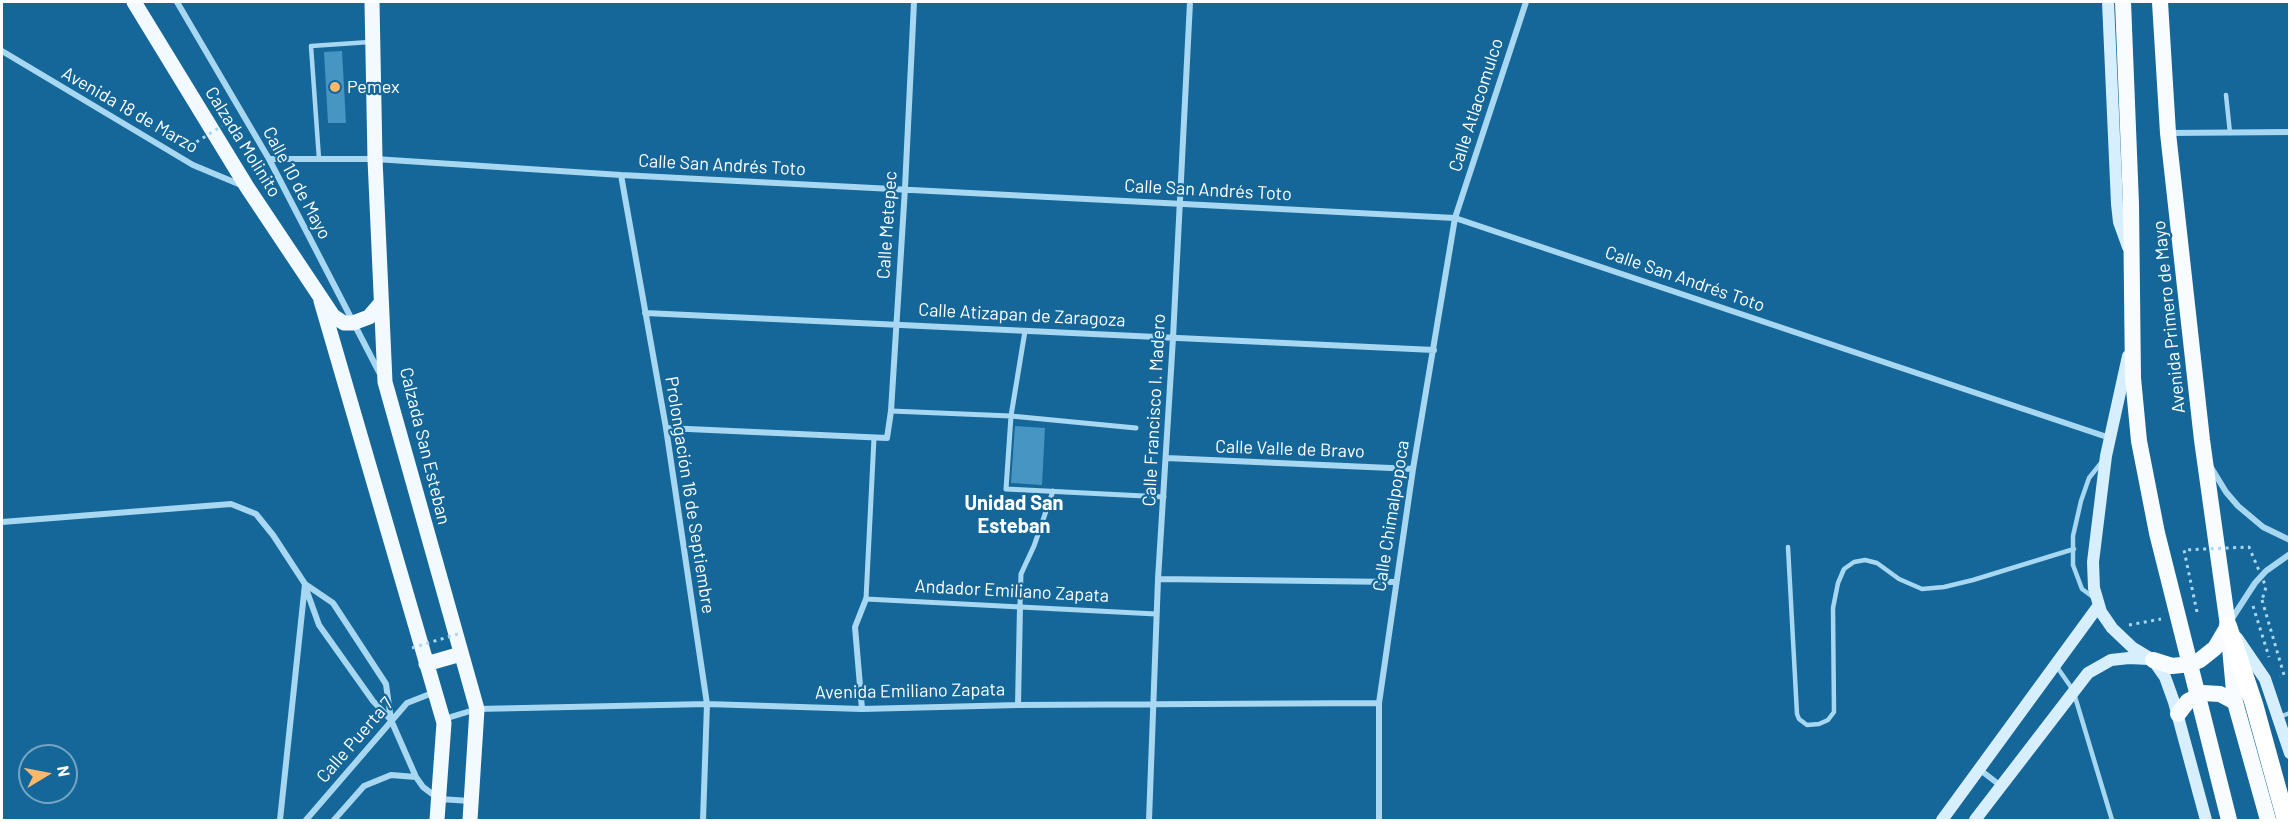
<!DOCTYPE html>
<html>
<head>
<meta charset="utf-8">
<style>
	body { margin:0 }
	#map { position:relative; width:2291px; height:822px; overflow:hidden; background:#156799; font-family:Barlow,sans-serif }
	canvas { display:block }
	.frame { position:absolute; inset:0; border:3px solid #fff; pointer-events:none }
	.north { position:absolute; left:18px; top:744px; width:60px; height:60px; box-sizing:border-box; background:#156799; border:2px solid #73a4c2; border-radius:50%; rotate:80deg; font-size:16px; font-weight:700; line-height:24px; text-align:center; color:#fff }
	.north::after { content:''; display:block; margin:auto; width:21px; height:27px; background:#ffb869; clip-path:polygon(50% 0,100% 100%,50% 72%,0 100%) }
</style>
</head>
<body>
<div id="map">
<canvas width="2291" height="822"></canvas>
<div class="frame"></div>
<div class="north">N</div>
</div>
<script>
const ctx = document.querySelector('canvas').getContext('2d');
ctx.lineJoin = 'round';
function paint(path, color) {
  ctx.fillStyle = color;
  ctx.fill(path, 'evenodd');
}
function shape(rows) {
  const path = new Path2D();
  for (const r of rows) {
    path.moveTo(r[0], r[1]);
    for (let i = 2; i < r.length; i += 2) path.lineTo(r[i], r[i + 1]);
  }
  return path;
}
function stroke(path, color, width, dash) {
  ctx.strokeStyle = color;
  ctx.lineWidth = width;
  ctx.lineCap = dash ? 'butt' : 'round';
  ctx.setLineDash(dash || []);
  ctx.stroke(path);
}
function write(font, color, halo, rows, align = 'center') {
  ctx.font = font + ' Barlow,sans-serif';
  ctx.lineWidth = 4.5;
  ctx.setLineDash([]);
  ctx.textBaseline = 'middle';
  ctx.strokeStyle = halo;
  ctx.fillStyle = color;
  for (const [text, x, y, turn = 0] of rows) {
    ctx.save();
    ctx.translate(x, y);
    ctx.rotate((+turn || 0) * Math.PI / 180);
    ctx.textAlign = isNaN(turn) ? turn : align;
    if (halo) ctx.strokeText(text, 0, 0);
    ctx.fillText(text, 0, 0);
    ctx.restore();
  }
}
const building = shape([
	[342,51,346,123,328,123,324,52],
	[1015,426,1045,428,1042,485,1011,483]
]);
const path = shape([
	[2262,600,2284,675,2280,677],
	[2253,606,2269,657],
	[2129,625,2161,619]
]);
const service = shape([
	[2226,95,2230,133],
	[319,159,311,46,370,42],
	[1788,547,1797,714,1799,719,1807,725,1819,724,1828,720,1834,712,1833,608,1838,583,1844,569,1854,562,1865,560,1877,563,1899,579,1922,589,1944,587,1973,580,2074,549],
	[2093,597,2082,589,2073,565,2073,536,2081,501,2089,478,2101,463],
	[2057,667,2073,690,2112,820],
	[2279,717,2290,713]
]);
const pedestrian = shape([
	[1025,331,1011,416,1006,489,1164,497],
	[891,411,1011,416,1136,428],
	[874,438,866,599,1156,614],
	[1020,606,1021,574,1034,546,1053,491]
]);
const minor = shape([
	[177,2,269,159,379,372],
	[2,51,193,165,241,185],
	[2168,133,2290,132],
	[269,159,375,159,621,175,1455,218,2110,438],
	[621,175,666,428,707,704,703,820],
	[645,313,1434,350],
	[666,428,887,438,891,411,905,188,914,2],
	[1166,458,1413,469],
	[2212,469,2226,492,2238,506,2263,527,2290,540],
	[2,522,231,504,256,514,273,535,305,584,280,820],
	[1158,579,1396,582],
	[305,584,333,603,386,684,391,720,416,777,423,787,439,799,471,801],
	[305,586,319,625,373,701,391,720],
	[2231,620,2255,583,2266,571,2290,554],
	[1018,705,1020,606],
	[862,709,855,627,866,599],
	[444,719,477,709,707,704,862,709,1018,705,1379,703],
	[1979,769,2001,786],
	[306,820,407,703,435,692],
	[334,820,364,786,391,775,416,777],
	[1149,820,1158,579,1173,338,1190,2],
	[1379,820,1379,703,1413,469,1455,218,1526,2]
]);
const secondary = shape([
	[2108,2,2117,204,2119,222,2128,247],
	[2128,356,2106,456,2093,562,2094,588,2101,612,2112,628,2133,648,2153,660,2165,677,2174,702,2206,820],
	[2237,638,2265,679,2290,753],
	[1942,820,2099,605],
	[1975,820,2088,673,2111,660,2129,658,2149,659]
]);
const primary = shape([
	[134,2,247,187,333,316,344,323,353,323,369,317,381,303],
	[372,2,375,159,385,382,477,709,470,820],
	[321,301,444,723,437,820],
	[426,664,461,654]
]);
const trunk = shape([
	[2123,2,2131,204,2133,378],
	[2160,2,2168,133,2202,440,2228,626,2235,702,2268,820],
	[2153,660,2172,666,2191,664,2200,660,2215,648,2228,626],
	[2178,714,2188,701,2203,693,2220,694,2235,702]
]);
const motorway = shape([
	[2228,626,2254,704,2286,820]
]);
const pathBridge = shape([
	[190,146,222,126],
	[2197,612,2184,550,2249,547,2266,587,2262,600],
	[412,648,461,633]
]);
const trunkBridge = shape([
	[2133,378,2139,441,2157,533,2229,820]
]);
const markers = [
	[335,87,6,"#ffb869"]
];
const poiNames = [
	["Pemex",347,87]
];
const streetNames = [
	["Calle Atlacomulco",1476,105,-72],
	["Avenida 18 de Marzo",130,110,30],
	["Calzada Molinito",243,142,58],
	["Calle San Andrés Toto",722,165,3],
	["Calle 10 de Mayo",297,183,62],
	["Calle San Andrés Toto",1208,190,3],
	["Calle Metepec",887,225,-86],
	["Calle San Andrés Toto",1685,279,19],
	["Calle Atizapan de Zaragoza",1022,315,3],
	["Avenida Primero de Mayo",2169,317,-96],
	["Calle Francisco I. Madero",1154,410,-87],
	["Calzada San Esteban",425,446,76],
	["Calle Valle de Bravo",1290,449,2],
	["Prolongación 16 de Septiembre",690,495,81],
	["Calle Chimalpopoca",1391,516,-81],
	["Andador Emiliano Zapata",1012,591,3],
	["Avenida Emiliano Zapata",910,691,-1],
	["Calle Puerta 7",355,740,-49]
];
const neighbourhoodNames = [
	["Unidad San",1014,503],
	["Esteban",1014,526]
];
paint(building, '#4695c3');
stroke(path, '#a8d7f2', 3, [3, 4.5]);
stroke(service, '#a8d7f2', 4.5);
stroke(pedestrian, '#a8d7f2', 5);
stroke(minor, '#a8d7f2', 6);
stroke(secondary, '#d7eefc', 12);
stroke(primary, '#f3faff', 15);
stroke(trunk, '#f9fcff', 16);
stroke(motorway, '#fff', 18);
stroke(pathBridge, '#a8d7f2', 3, [3, 4.5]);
stroke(trunkBridge, '#f9fcff', 16);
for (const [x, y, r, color] of markers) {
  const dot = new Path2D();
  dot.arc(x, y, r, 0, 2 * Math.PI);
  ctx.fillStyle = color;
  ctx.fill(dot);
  stroke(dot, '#156799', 2);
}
write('18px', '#fff', '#156799', poiNames, 'left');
write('18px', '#fff', '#156799', streetNames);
write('bold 20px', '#fff', '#156799', neighbourhoodNames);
</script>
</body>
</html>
